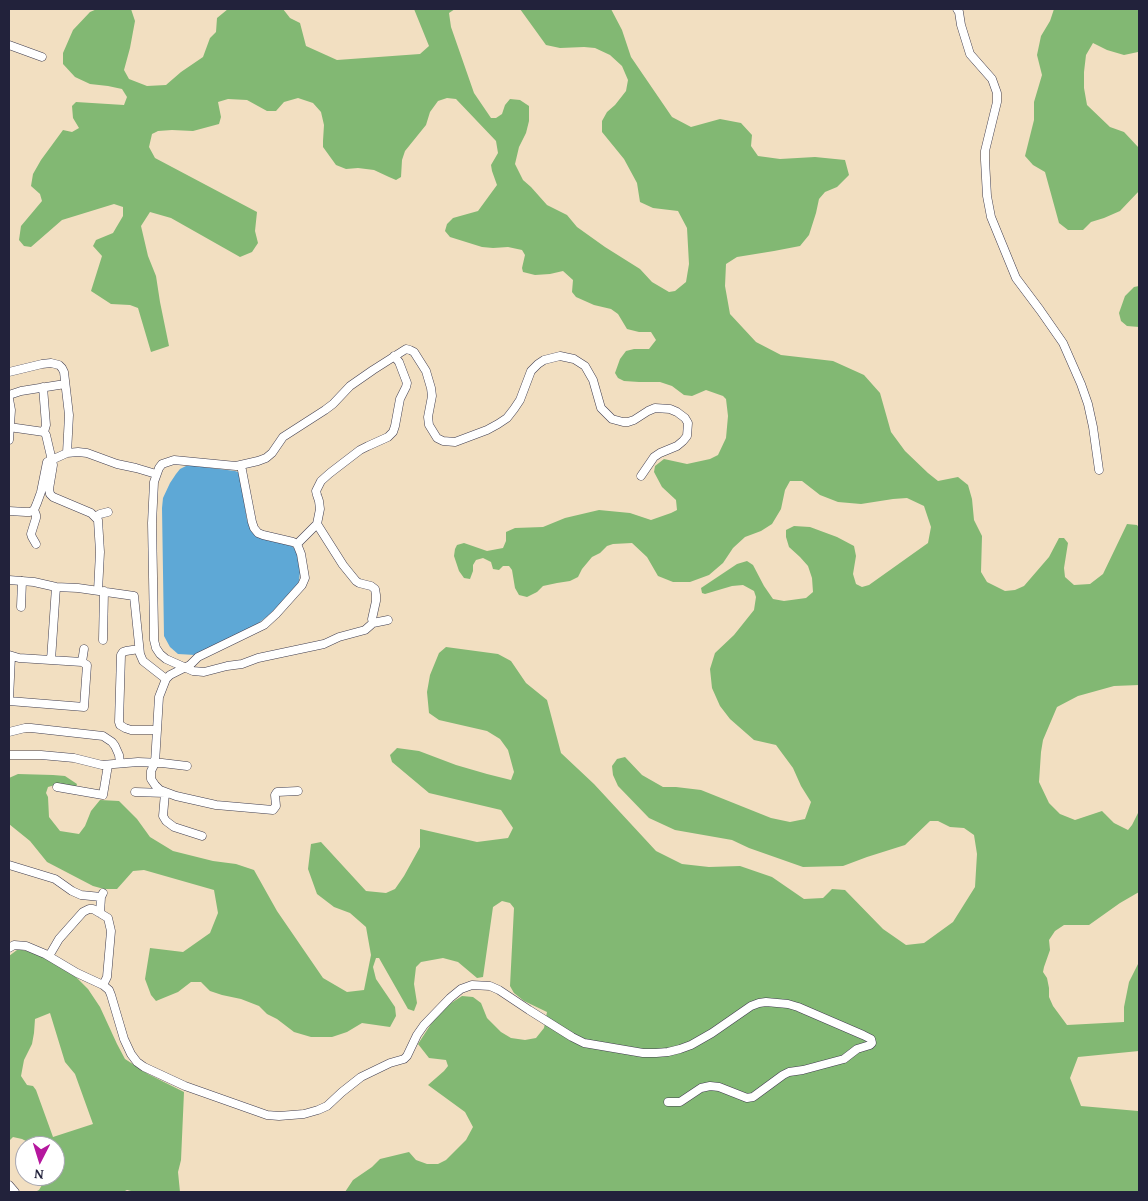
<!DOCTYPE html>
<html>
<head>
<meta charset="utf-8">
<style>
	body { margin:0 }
	#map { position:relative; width:1148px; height:1201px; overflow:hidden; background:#f2dfc1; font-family:"Gentium Book Plus",serif }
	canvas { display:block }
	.frame { position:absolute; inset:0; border:10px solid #22223b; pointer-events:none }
	.north { position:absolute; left:15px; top:1136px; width:50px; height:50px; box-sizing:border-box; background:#fff; border:1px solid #a7a7b1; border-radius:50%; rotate:185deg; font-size:14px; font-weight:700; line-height:20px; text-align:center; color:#22223b }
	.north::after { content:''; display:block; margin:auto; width:18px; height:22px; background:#b5179e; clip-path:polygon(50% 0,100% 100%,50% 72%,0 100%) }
</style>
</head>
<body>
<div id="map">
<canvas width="1148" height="1201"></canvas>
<div class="frame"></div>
<div class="north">N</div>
</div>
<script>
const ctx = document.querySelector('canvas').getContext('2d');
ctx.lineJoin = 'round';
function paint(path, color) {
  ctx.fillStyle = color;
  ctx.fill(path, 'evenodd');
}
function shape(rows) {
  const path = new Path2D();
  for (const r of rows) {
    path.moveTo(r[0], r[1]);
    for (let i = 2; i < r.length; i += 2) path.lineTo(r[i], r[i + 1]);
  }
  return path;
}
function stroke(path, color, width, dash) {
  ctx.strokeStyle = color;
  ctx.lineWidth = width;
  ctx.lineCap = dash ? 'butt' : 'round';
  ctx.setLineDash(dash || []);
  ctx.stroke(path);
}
const forest = shape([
	[97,9,131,9,135,21,130,48,124,70,129,79,147,86,166,85,181,72,203,57,210,38,216,32,217,18,228,9,283,9,290,18,300,23,306,46,337,60,420,54,429,46,414,9,455,9,449,13,451,27,474,93,491,118,496,118,502,114,505,105,510,99,520,100,529,106,529,121,526,133,519,147,515,164,523,180,531,187,547,205,567,215,577,227,605,247,640,269,652,282,669,292,675,291,686,282,689,264,687,228,678,211,653,208,640,202,637,183,624,159,602,132,602,121,607,112,615,105,626,91,628,80,622,66,610,55,595,48,584,47,560,48,546,45,520,9,611,9,622,30,631,57,672,117,691,127,720,119,741,123,752,135,751,146,758,156,780,159,815,157,845,160,849,175,837,187,825,192,819,199,816,213,809,235,800,246,774,251,737,257,726,264,725,286,730,314,756,342,781,355,833,361,864,375,880,393,891,432,905,451,928,473,938,481,958,477,968,485,972,499,974,520,982,536,981,572,987,582,1005,591,1015,590,1024,586,1049,557,1059,538,1064,538,1068,543,1064,568,1065,577,1074,585,1090,584,1103,574,1127,524,1137,525,1139,528,1139,685,1114,686,1078,696,1057,707,1043,740,1041,752,1039,782,1049,803,1060,814,1075,820,1102,811,1114,823,1128,830,1132,825,1138,813,1139,814,1139,892,1120,903,1089,925,1064,925,1055,931,1049,940,1050,950,1044,967,1043,972,1047,978,1049,988,1049,997,1053,1006,1067,1025,1124,1022,1124,1007,1129,982,1139,962,1139,1051,1078,1057,1070,1078,1081,1106,1138,1111,1139,1112,1139,1192,345,1192,353,1180,372,1167,380,1159,409,1152,416,1160,427,1164,438,1164,446,1160,466,1140,473,1127,465,1112,428,1085,444,1071,448,1066,446,1060,429,1058,418,1044,431,1024,445,1007,462,996,473,997,481,1003,487,1018,501,1032,511,1038,525,1040,536,1038,544,1028,547,1012,524,1001,514,993,510,986,514,908,510,903,502,901,493,907,483,977,477,978,458,962,443,958,421,962,416,967,414,984,417,1003,414,1011,408,1009,379,958,376,958,373,967,376,979,395,1007,396,1016,390,1027,362,1023,347,1032,332,1037,311,1037,294,1032,277,1019,267,1014,259,1006,241,999,222,995,210,991,201,982,191,982,178,992,156,1001,151,995,145,979,150,948,183,952,210,933,218,913,214,890,144,870,133,871,117,889,104,889,93,886,47,862,30,841,9,824,9,778,18,774,53,775,65,776,77,784,76,787,55,785,48,787,46,793,48,797,49,817,60,831,79,834,85,826,91,811,100,800,119,801,137,819,150,837,173,851,213,861,236,864,254,870,277,911,323,978,347,992,364,990,371,955,366,927,350,913,334,907,317,894,308,869,311,844,321,842,366,891,386,893,395,889,404,876,420,847,420,829,477,842,508,838,513,828,501,810,429,793,392,762,390,755,397,748,419,751,456,765,487,774,511,780,514,772,508,750,500,739,487,731,439,720,429,713,427,692,430,675,439,653,446,647,498,654,511,661,526,683,547,700,561,753,594,784,656,851,682,864,709,867,740,866,772,877,804,899,823,898,832,889,845,890,883,929,906,945,924,943,953,922,975,887,977,854,974,835,964,828,950,827,938,821,930,821,905,845,867,857,843,866,803,867,749,848,732,840,675,830,649,818,618,786,613,775,612,766,617,759,625,757,642,775,663,787,676,787,701,790,771,818,790,822,805,819,811,802,801,786,793,768,776,745,754,740,730,719,720,706,712,688,710,669,715,653,734,635,754,610,756,597,754,591,743,585,732,586,705,594,702,593,701,588,737,564,747,561,753,565,764,586,773,599,784,601,806,598,813,592,812,578,808,566,800,557,789,547,786,537,786,530,794,526,810,527,837,537,854,546,856,556,853,574,856,584,862,587,869,585,928,543,931,527,924,506,907,498,893,499,861,504,838,502,820,495,802,481,790,481,785,490,781,509,772,524,761,531,745,537,733,548,723,563,709,575,690,582,673,582,658,576,647,557,632,543,613,544,607,546,600,553,592,557,582,569,578,577,570,581,557,583,543,586,537,592,527,597,519,595,515,588,512,570,509,566,503,566,499,570,493,569,491,562,483,558,476,560,473,565,473,571,470,579,464,578,459,571,454,556,455,549,457,545,464,543,487,551,503,548,506,541,506,532,515,528,543,527,565,518,599,510,630,513,651,520,671,513,677,510,676,500,662,487,654,472,655,466,664,459,687,464,710,459,718,455,726,438,728,416,726,399,723,396,706,390,692,396,684,395,672,386,660,382,639,382,624,381,618,378,615,373,620,359,626,351,634,349,649,349,656,340,651,332,639,332,627,329,618,314,611,309,594,305,576,297,572,292,573,280,563,271,550,274,535,275,523,272,522,268,525,255,522,250,508,247,493,248,482,247,450,237,445,231,447,224,453,218,478,211,497,185,492,171,491,165,498,153,496,141,456,99,447,98,438,101,430,112,426,125,405,151,402,160,401,177,396,180,389,177,374,170,358,168,346,169,336,165,323,147,323,141,324,125,321,112,313,103,298,98,284,102,276,111,267,111,247,100,228,99,218,102,221,117,219,124,193,131,172,130,158,131,152,134,149,147,155,158,257,212,255,231,258,243,252,252,240,257,171,218,150,212,141,226,148,256,156,276,160,302,169,346,151,352,138,308,130,305,111,304,91,291,102,256,93,246,96,240,113,233,123,216,123,207,114,204,62,220,31,247,24,246,19,240,21,226,42,201,40,194,31,186,33,174,41,160,63,130,72,132,79,128,73,118,72,106,76,102,124,105,127,97,122,89,108,86,90,84,75,77,63,64,63,53,73,30,90,12],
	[1054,9,1139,9,1139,49,1138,52,1124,55,1107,50,1093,43,1086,55,1084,72,1084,88,1087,105,1110,127,1124,132,1139,148,1139,191,1120,211,1104,218,1091,222,1083,230,1068,230,1059,223,1045,172,1033,165,1025,156,1034,120,1034,102,1042,75,1037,55,1041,36,1050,21],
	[1139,286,1139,327,1127,326,1121,321,1119,313,1125,296,1134,287],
	[17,950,22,950,37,953,75,976,88,989,100,1007,117,1044,125,1059,148,1074,184,1092,181,1160,178,1172,180,1192,135,1192,127,1190,123,1192,35,1192,39,1190,45,1180,45,1176,55,1176,55,1146,36,1146,22,1139,13,1137,9,1141,9,956],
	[50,1013,65,1062,75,1074,93,1124,53,1137,36,1090,33,1086,27,1085,21,1076,24,1060,32,1044,34,1033,35,1019]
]);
const water = shape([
	[188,465,235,471,238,472,240,476,247,520,251,530,260,537,290,545,294,548,297,553,300,572,299,581,297,586,269,615,256,625,195,655,178,654,170,647,164,636,162,508,163,498,170,483,176,474,180,469]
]);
const minor = shape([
	[957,9,959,12,961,25,970,54,992,79,997,93,997,102,985,151,985,160,987,196,991,217,1016,278,1040,310,1063,343,1081,384,1088,404,1093,427,1099,470],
	[9,45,42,57],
	[9,372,42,364,51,363,59,365,62,368,64,372,69,415,67,453],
	[43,387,46,425,44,432],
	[9,395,21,391,65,384],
	[9,399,11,410,9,440],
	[9,427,44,432,46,435,53,465,49,489,50,494,53,497,91,513,98,520,100,552,98,591],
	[241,465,252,522,254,528,258,533,263,535,293,542,297,544,301,554,305,578,302,585,276,614,264,625,198,657,190,665,170,675,166,679,159,697,155,763,151,771,151,779,155,785,160,790,176,796,216,805,273,810,276,806,275,795,277,792,298,791],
	[34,510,36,515,36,518,31,534,32,537,36,544],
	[9,511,26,512,30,512,34,510,37,503,41,492,47,462,67,453,78,452,87,453,117,464,136,468,156,474],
	[95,517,100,514,108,512],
	[297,544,317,524],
	[9,580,34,582,56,587,78,588,134,596,140,654,143,661,166,679],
	[21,607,22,581],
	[388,620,373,623,365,630,339,637,324,644,258,658,242,664,227,666,204,672,193,671,166,659,160,654,156,648,154,640,154,630,152,523,154,482,159,468,162,464,174,460,236,466,258,461,266,458,272,453,283,437,325,410,333,404,350,386,373,370,406,349,410,350,414,352,426,371,431,388,432,396,428,417,429,425,437,438,443,441,455,442,487,430,498,424,507,418,514,409,520,400,531,371,538,364,544,360,560,356,574,359,585,366,593,380,601,408,612,419,623,422,628,422,634,420,648,411,655,408,670,409,677,412,685,418,688,423,687,436,683,441,677,446,660,453,654,457,641,476],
	[373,623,372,619,376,601,376,595,375,589,371,586,359,583,356,581,343,565,317,524,320,509,319,501,317,495,316,491,321,481,330,473,360,450,368,446,388,437,393,432,395,426,400,399,406,387,407,383,399,362,394,356],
	[103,640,104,591],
	[139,649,126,651,123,652,121,655,119,722,120,725,125,728,131,730,157,730],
	[9,655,19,658,82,662,87,665,84,707,9,701],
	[51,660,56,587],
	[82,662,84,649],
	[9,699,11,656],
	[9,732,25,728,31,728,103,736,112,742,115,746,119,755,120,763],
	[9,755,41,755,74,758,102,765,138,762,162,763,187,766],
	[57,787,103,795,108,765],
	[135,792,165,793,163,816,166,821,174,827,202,836],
	[9,865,55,879,72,891,81,895,101,897],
	[100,913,101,897,103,893],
	[9,948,14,945,26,946,45,954,77,973,103,985,109,990,111,995,124,1039,131,1054,137,1062,144,1067,185,1086,267,1115,279,1116,304,1114,318,1110,327,1106,342,1092,361,1077,390,1063,404,1059,407,1056,417,1035,424,1025,450,998,461,989,472,985,490,986,499,990,529,1010,572,1037,584,1043,643,1053,656,1053,668,1052,680,1049,691,1045,712,1033,751,1006,759,1003,766,1002,788,1004,798,1007,863,1035,871,1039,872,1043,870,1045,857,1049,844,1059,803,1070,789,1072,783,1075,753,1097,747,1098,719,1087,710,1086,701,1088,680,1102,668,1102],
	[49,956,59,939,83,912,89,909,93,909,108,918,111,931,107,977,103,985],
	[9,1185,15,1192]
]);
paint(forest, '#82b873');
paint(water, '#5ea8d6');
stroke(minor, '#413e4f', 9);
stroke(minor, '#fff', 8);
</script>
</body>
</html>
